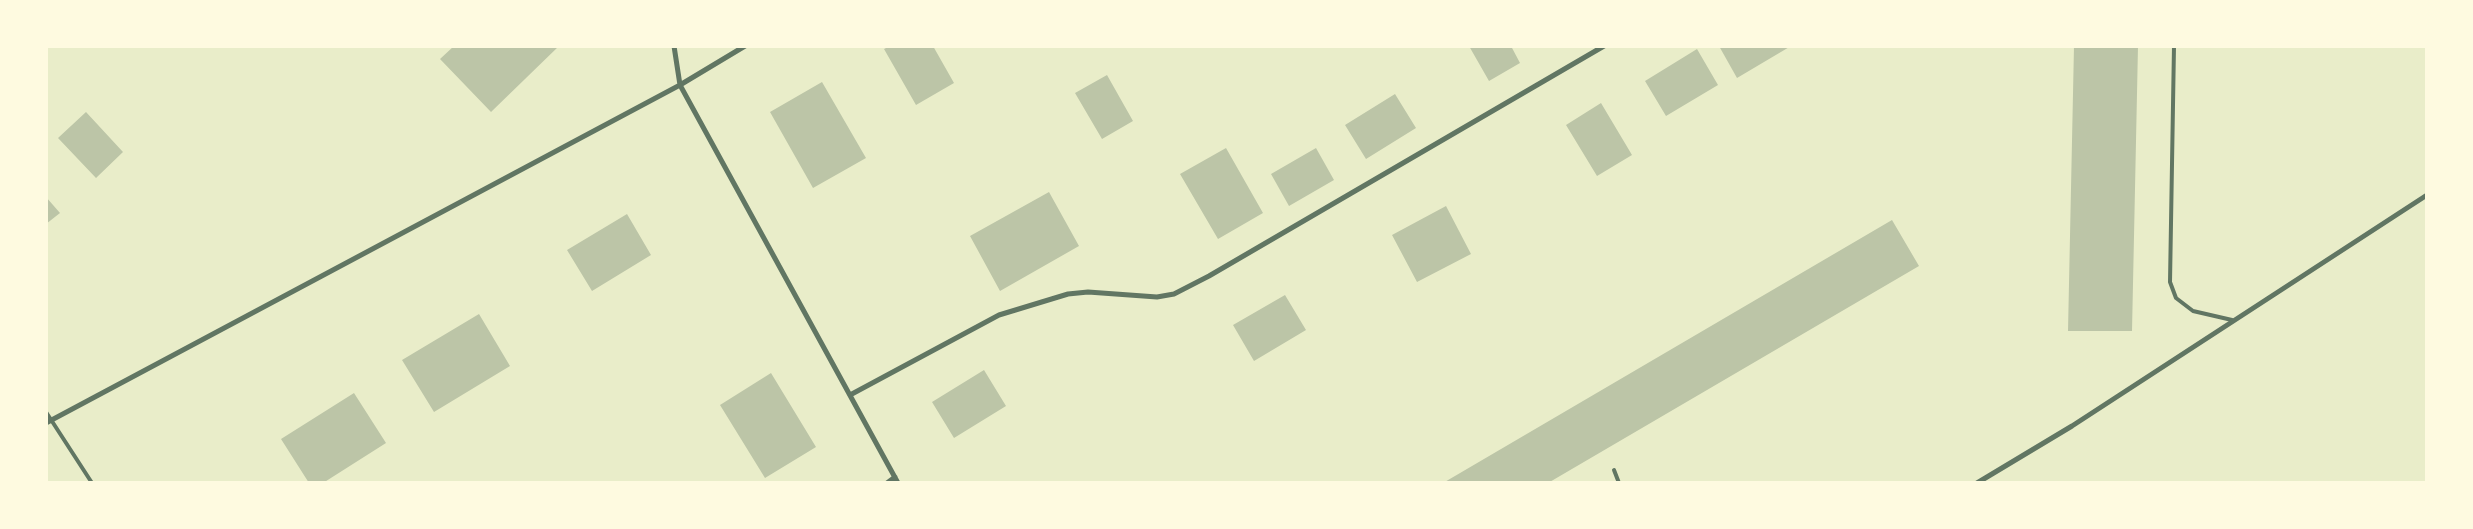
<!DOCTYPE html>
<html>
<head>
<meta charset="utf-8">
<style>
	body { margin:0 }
	#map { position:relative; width:2473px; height:529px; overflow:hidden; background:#e9edc9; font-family:"Source Sans 3",sans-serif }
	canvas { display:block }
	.frame { position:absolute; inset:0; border:48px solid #fefae0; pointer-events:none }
</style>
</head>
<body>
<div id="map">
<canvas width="2473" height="529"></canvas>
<div class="frame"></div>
</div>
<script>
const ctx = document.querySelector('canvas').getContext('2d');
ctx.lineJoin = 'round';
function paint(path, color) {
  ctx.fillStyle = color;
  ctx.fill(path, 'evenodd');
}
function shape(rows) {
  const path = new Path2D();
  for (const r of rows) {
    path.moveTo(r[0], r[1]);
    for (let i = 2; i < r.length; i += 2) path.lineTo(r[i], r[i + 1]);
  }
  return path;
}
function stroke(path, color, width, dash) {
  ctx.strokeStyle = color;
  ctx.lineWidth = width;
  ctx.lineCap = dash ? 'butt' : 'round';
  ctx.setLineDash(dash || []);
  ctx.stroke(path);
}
const building = shape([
	[454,46,559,46,491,112,440,59],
	[890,46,933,46,954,83,916,105,884,49],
	[1469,46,1511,46,1520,63,1489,81],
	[1719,46,1791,46,1737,78],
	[2074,46,2138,46,2132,331,2068,331],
	[1697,49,1718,85,1666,116,1645,81],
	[1107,75,1133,121,1102,139,1075,93],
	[822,82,866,158,813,188,770,112],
	[1395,94,1416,128,1366,159,1345,125],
	[1601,103,1632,155,1597,176,1566,125],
	[86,112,123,152,96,178,58,138],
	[1226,148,1263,213,1218,239,1180,174],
	[1316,148,1334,180,1289,206,1271,174],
	[1049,192,1079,246,1000,291,970,236],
	[46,197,60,213,46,224],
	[1446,206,1471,254,1417,282,1392,235],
	[627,214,651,255,592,291,567,250],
	[1892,220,1919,266,1548,483,1443,483],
	[1285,295,1306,330,1254,361,1233,325],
	[479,314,510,366,434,412,402,360],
	[984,370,1006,406,954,438,932,402],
	[771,373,816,447,765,478,720,405],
	[354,393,386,443,323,483,309,483,281,439]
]);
const service = shape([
	[2174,46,2170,282,2176,298,2193,311,2232,320],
	[46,412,92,483],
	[1614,470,1619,483]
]);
const minor = shape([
	[674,46,680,85,898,483],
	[850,395,999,315,1068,294,1088,292,1157,297,1174,294,1209,276,1604,46],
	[46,423,680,85,745,46],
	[887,483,895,477],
	[1977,483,2072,426,2427,195]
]);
paint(building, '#bcc5a7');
stroke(service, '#617663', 4);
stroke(minor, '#617663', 5);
</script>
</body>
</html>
